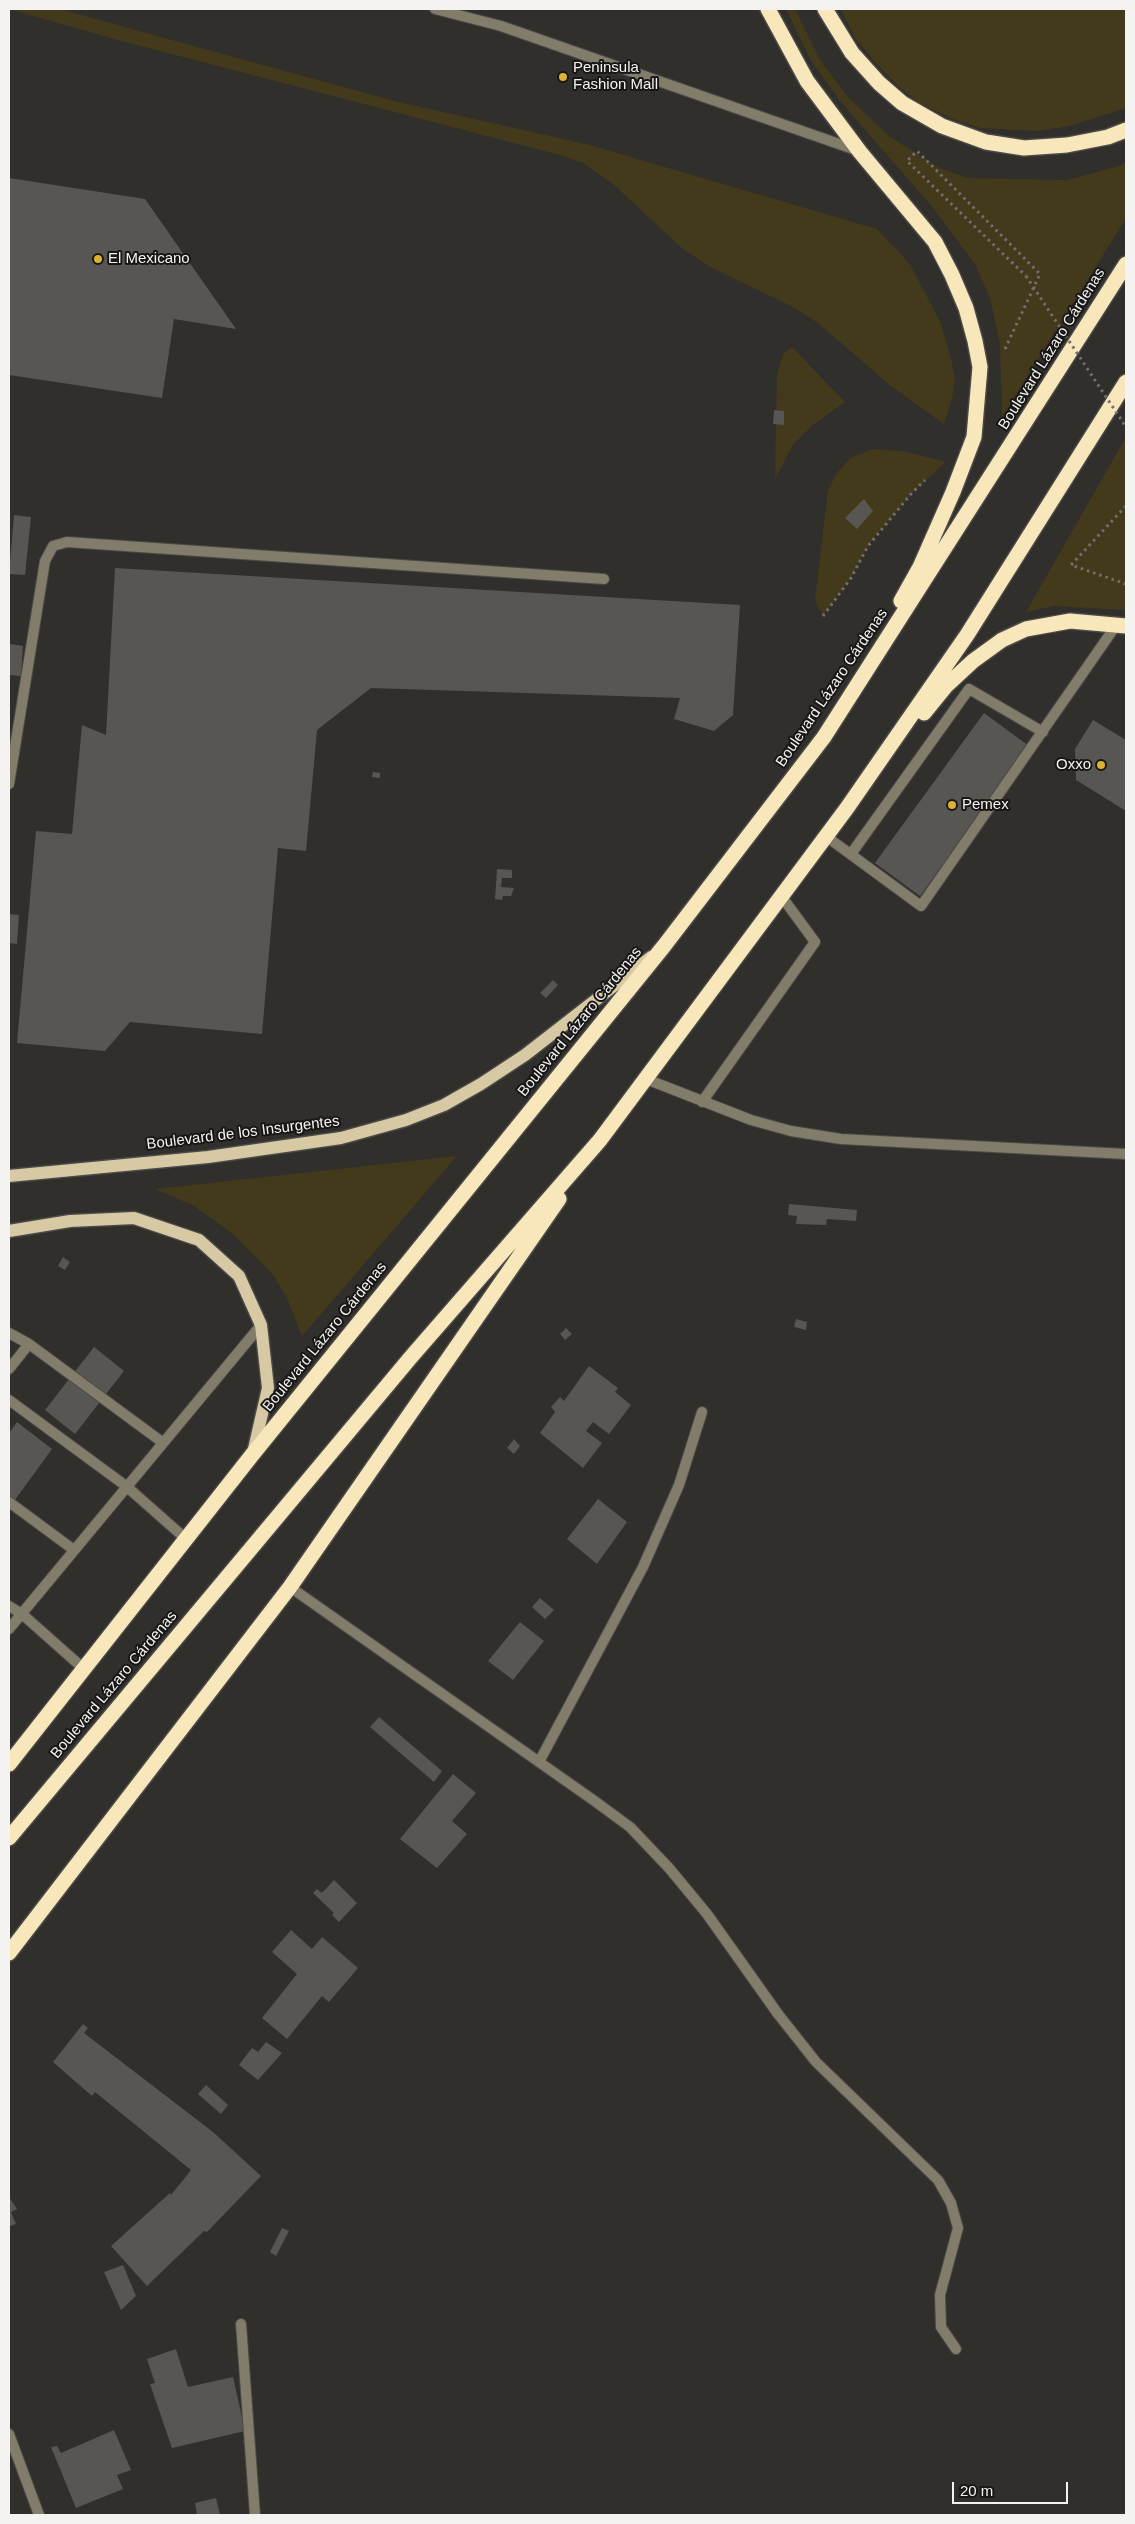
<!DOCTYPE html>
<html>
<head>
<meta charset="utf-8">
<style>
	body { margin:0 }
	#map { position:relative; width:1135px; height:2524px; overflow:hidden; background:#302f2c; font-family:Arial,sans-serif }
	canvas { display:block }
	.frame { position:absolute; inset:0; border:10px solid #f4f3f1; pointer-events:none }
	.scale { position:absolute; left:952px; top:2482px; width:116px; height:22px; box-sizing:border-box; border:2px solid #f4f3f1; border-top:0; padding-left:6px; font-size:15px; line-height:18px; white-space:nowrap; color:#f4f3f1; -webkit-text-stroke:4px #181716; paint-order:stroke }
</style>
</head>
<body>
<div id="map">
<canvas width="1135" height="2524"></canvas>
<div class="frame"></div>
<div class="scale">20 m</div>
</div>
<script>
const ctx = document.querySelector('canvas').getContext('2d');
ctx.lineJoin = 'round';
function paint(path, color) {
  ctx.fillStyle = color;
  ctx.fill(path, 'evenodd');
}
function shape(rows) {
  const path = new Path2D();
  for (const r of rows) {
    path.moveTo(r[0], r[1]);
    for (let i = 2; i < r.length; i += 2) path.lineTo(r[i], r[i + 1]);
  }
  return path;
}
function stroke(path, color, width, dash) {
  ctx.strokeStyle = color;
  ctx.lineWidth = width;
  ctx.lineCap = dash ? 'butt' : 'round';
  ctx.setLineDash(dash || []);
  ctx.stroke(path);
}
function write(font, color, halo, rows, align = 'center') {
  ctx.font = font + ' Arial,sans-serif';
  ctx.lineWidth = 4;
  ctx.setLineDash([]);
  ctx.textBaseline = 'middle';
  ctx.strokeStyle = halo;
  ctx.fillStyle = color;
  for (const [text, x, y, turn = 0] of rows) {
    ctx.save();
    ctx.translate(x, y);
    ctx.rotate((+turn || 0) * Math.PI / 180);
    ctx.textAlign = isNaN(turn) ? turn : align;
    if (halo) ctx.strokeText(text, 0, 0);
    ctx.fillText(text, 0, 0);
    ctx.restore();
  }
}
const green = shape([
	[9,9,59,9,398,102,586,144,877,229,909,263,940,321,951,358,955,379,952,399,944,424,891,386,818,323,793,307,712,268,683,249,613,184,583,163,560,155,114,39],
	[786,9,795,9,819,58,847,96,890,137,940,168,967,178,1067,180,1119,166,1126,162,1126,218,1002,417,1000,344,990,298,976,266,934,209,841,102,811,61],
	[841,9,1126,9,1126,108,1070,126,1037,131,980,128,953,119,920,103,899,87,874,61,855,38],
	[793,348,845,402,814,424,793,445,775,479,777,374,783,355,787,350],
	[1126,437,1126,610,1054,606,1026,612],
	[873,449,902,451,946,462,911,494,868,546,851,578,823,616,815,600,828,490,837,473,850,458],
	[457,1156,302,1336,287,1298,273,1275,250,1251,229,1231,194,1206,155,1189]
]);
const building = shape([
	[9,178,145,199,236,329,174,319,162,398,9,375],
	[774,410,784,411,784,425,773,424],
	[864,499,873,511,857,529,845,518],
	[14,515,31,517,25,575,9,574],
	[115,568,740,605,733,715,714,731,674,719,680,698,371,688,317,730,306,851,278,848,262,1034,130,1022,105,1051,17,1043,36,831,72,834,82,725,106,735],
	[10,644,23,646,21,676,9,675],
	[984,713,1029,746,920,896,875,863],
	[1093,720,1126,740,1126,811,1076,780,1075,749],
	[373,772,380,773,380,778,372,777],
	[497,869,512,870,512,878,502,878,501,887,514,888,511,896,503,896,502,900,495,899],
	[9,914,19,915,17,944,9,943],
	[553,980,558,985,546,998,540,993],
	[789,1204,857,1210,856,1221,827,1219,826,1225,796,1224,797,1216,788,1215],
	[63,1257,70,1262,65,1270,58,1266],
	[796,1319,807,1322,806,1330,794,1327],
	[566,1328,572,1334,565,1340,560,1334],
	[94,1347,124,1371,75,1434,45,1410],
	[589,1366,618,1388,615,1392,631,1405,609,1434,593,1422,586,1431,602,1443,583,1468,540,1433,555,1412,551,1407,560,1397,564,1401],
	[17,1422,52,1449,9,1508,9,1433],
	[514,1439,520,1446,514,1454,507,1448],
	[598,1499,627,1522,597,1564,567,1539],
	[540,1598,554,1610,545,1619,532,1607],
	[520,1622,544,1641,513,1680,488,1661],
	[379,1717,442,1771,434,1782,370,1727],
	[453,1774,476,1793,452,1821,467,1834,437,1868,400,1839],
	[334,1880,357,1903,339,1922,332,1915,334,1913,313,1893,317,1889,322,1893],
	[291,1930,312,1949,322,1937,358,1968,329,2002,322,1996,287,2039,262,2018,297,1974,272,1952],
	[83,2024,88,2028,84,2033,213,2132,261,2176,207,2232,204,2231,147,2286,111,2246,170,2193,171,2195,191,2170,95,2092,92,2096,53,2062],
	[266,2042,282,2053,258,2080,239,2065,252,2048,258,2052],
	[206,2085,228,2105,221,2114,198,2094],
	[9,2197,17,2209,11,2212,16,2224,10,2226],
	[282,2228,289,2231,276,2256,270,2252],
	[123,2265,136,2296,121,2310,104,2272],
	[176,2349,188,2387,233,2377,245,2431,172,2448,150,2384,155,2383,147,2359],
	[114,2430,131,2470,117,2475,123,2489,76,2508,51,2447,57,2446,61,2453],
	[216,2498,220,2515,197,2515,195,2503]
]);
const path = shape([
	[1005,349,1040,274,917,151,907,161,1026,276],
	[1126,506,1071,565,1126,584],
	[823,616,851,578,868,546,911,494,925,480]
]);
const lane = shape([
	[435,9,501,26,859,151],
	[9,784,45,561,53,546,67,542,604,579],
	[827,837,921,906,1117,624],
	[851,854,969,689,1043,732],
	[646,1079,751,1120,791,1131,841,1139,1126,1154],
	[702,1102,815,942,782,897],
	[9,1333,29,1344,162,1442],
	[9,1369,29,1344],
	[9,1400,126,1486,186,1539],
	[9,1502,74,1550],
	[290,1587,596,1802,630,1827,669,1868,707,1914,778,2014,816,2062,938,2180,951,2203,958,2228,940,2295,941,2327,956,2349],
	[9,1606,22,1614,84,1669],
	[9,1629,261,1325],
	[539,1762,643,1567,679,1485,702,1412],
	[241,2324,255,2515]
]);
const street = shape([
	[9,2434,39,2515]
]);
const primary = shape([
	[9,1176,208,1157,341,1138,406,1120,444,1105,481,1084,525,1055,651,957],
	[9,1231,70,1221,134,1218,199,1240,239,1276,261,1325,268,1388,253,1453]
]);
const highway = shape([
	[768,9,807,81,860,152,935,242,952,275,966,308,975,341,980,367,974,437,953,492,920,567,901,601],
	[825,9,852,53,879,83,902,103,942,126,986,142,1024,148,1067,145,1108,137,1126,130],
	[924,713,946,686,973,661,1002,640,1026,629,1070,621,1126,626],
	[9,1764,252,1455,664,946,824,737,1126,264],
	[9,1838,411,1357,600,1140,847,808,967,635,1126,382],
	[9,1953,290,1587,559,1199]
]);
const pathBridge = shape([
	[1026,276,1126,427]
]);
const markers = [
	[563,77,5,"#dab333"],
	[98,259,5,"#dab333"],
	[1101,765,5,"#dab333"],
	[952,805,5,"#dab333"]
];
const poiNames = [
	["Peninsula",573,68],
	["Fashion Mall",573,85],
	["El Mexicano",108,259],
	["Oxxo",1091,765,"right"],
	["Pemex",962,805]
];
const streetNames = [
	["Boulevard Lázaro Cárdenas",1052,349,-58],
	["Boulevard Lázaro Cárdenas",832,688,-56],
	["Boulevard Lázaro Cárdenas",580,1022,-51],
	["Boulevard de los Insurgentes",243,1133,-7],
	["Boulevard Lázaro Cárdenas",325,1337,-51],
	["Boulevard Lázaro Cárdenas",114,1685,-50]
];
paint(green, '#43391b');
paint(building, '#575652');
stroke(lane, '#4b4a48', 12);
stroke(street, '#4b4a48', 12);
stroke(primary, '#4b4a48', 15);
stroke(highway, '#4b4a48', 18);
stroke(path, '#71706d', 3, [2.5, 4]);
stroke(lane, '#827c6a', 10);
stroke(street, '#827c6a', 10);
stroke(primary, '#d6c9a4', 12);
stroke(highway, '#f7e7ba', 15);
stroke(pathBridge, '#71706d', 3, [2.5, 4]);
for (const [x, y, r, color] of markers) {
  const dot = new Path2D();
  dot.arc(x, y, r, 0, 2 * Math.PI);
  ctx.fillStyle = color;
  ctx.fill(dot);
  stroke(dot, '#181716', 2);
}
write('15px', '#f4f3f1', '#181716', poiNames, 'left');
write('15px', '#f4f3f1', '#181716', streetNames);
</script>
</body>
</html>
